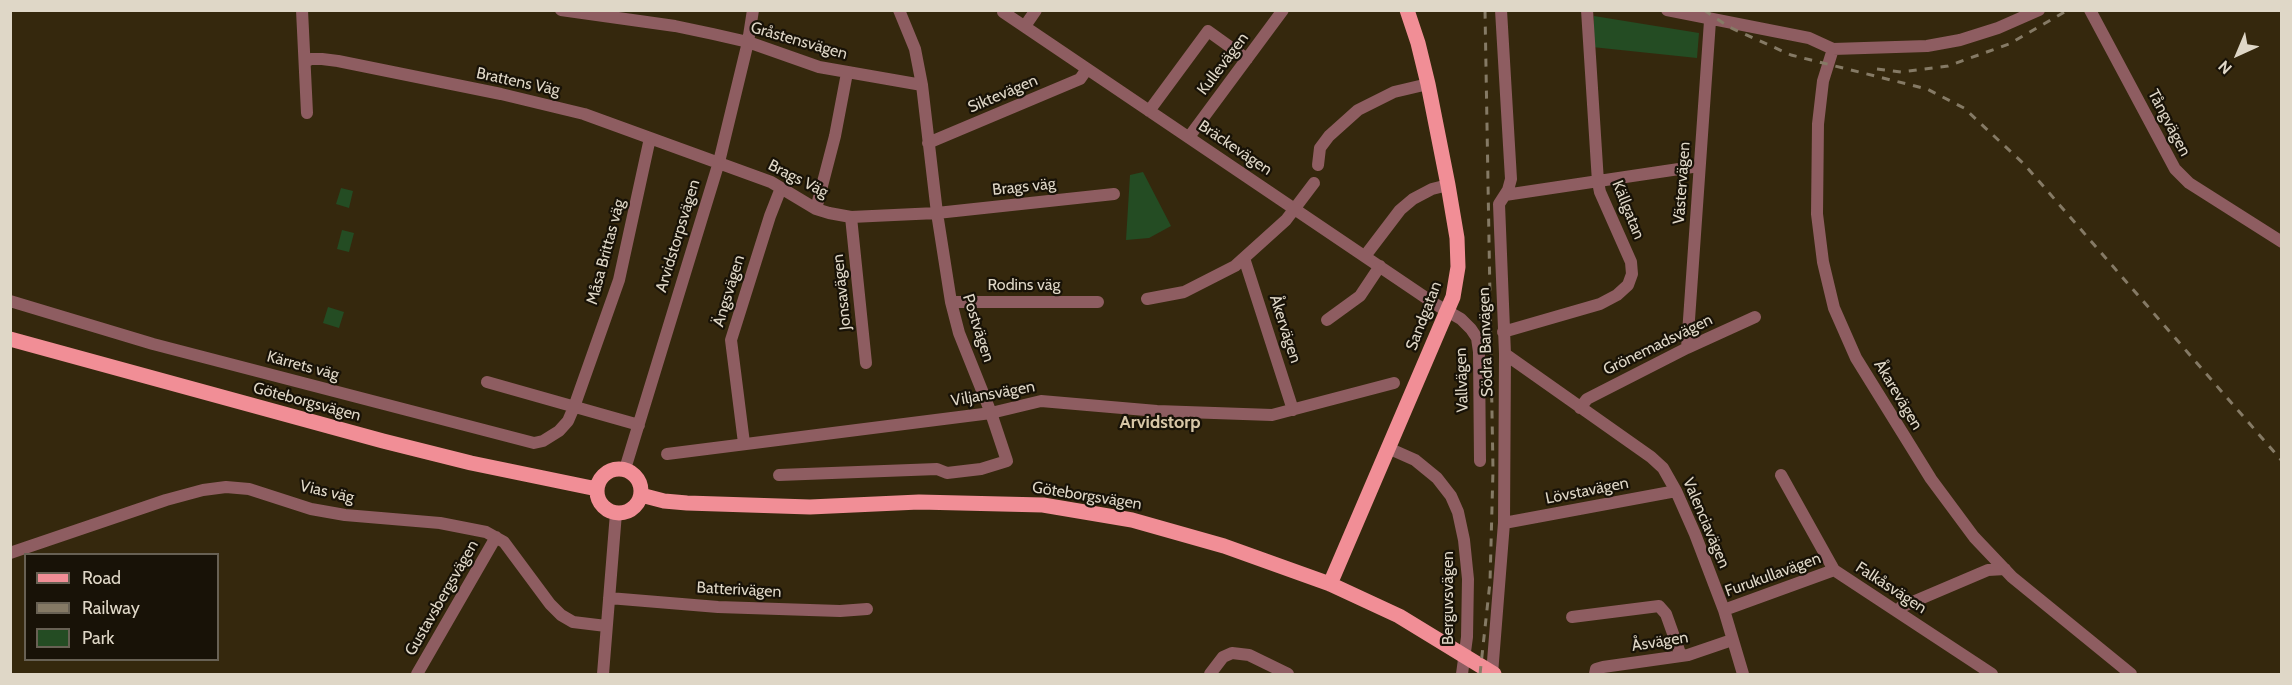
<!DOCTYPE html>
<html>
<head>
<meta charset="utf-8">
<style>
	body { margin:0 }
	#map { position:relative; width:2292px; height:685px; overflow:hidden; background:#35280d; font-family:Cabin,sans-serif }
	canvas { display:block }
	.frame { position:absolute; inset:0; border:12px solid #dfd7c7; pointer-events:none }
	.legend { position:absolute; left:24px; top:553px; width:195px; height:108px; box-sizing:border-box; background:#181207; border:2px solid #686154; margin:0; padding:8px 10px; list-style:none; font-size:18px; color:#dfd7c7 }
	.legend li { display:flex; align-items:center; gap:12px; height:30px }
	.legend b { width:30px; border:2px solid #686154 }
	.north { position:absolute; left:2208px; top:24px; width:60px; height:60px; -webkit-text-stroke:4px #181207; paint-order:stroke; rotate:224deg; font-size:16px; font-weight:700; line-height:24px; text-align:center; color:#dfd7c7 }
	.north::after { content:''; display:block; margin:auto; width:21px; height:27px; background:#dfd7c7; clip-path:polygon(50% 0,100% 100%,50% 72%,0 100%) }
</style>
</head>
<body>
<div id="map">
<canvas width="2292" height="685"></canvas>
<div class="frame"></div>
<ul class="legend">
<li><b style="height:8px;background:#f18e96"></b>Road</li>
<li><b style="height:8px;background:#857a65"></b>Railway</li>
<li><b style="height:16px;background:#244c23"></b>Park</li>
</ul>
<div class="north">N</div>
</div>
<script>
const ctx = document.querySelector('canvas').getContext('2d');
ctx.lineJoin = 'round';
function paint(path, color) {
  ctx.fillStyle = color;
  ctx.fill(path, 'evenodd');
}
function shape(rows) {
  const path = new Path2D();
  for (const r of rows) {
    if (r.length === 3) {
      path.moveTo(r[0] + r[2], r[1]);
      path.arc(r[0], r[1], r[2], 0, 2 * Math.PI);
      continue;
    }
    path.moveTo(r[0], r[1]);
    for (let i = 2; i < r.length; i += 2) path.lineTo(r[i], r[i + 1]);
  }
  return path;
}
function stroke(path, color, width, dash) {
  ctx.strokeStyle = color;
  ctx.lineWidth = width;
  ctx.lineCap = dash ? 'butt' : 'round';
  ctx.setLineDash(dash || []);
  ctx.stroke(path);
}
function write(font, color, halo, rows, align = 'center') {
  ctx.font = font + ' Cabin,sans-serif';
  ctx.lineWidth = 4.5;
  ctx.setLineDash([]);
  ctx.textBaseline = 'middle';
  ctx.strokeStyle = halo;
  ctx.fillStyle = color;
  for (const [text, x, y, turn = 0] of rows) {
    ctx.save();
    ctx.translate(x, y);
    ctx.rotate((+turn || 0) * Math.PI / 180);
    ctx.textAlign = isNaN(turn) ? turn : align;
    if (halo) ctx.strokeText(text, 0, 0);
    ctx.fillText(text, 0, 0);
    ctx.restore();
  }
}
const green = shape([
	[1594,16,1699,33,1697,58,1592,47],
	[1143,172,1171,226,1149,238,1126,240,1130,175],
	[341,188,353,191,349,208,336,204],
	[342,230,354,233,349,252,337,249],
	[328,307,344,312,339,328,323,323]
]);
const minor = shape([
	[302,10,307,113],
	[561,10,675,26,713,34,748,42,819,67,922,85],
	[1667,10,1809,38,1833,49,1927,46,1960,40,1998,28,2039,10],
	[2090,10,2175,169,2189,183,2282,242],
	[1003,12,1435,304,1461,319,1471,329,1477,338,1479,352,1480,461],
	[1025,26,1036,10],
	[1833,49,1823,81,1818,124,1817,214,1823,262,1834,308,1856,358,1931,479,1974,537,2012,577,2131,674],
	[305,62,311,59,322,59,338,61,501,94,584,114,771,182,816,209,829,213,851,217,937,213,1114,194],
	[1149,111,1208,31,1247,59],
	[1189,137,1283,10],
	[928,143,1080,79,1087,69],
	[1318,165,1320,148,1329,136,1358,110,1394,92,1428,84],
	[1505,195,1699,166],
	[816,209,835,136,847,73],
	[851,217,866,363],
	[1365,256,1400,210,1413,199,1432,189,1448,185],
	[1244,258,1293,410],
	[1147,299,1184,292,1235,266,1286,220,1314,183],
	[10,301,153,344,534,443,543,441,559,431,568,421,574,407,619,280,650,138],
	[951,302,1098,302],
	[1327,320,1360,296,1380,266],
	[1503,332,1600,304,1617,295,1628,285,1632,274,1631,262,1600,192,1598,182,1587,10],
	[1687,348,1710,21],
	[1505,354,1651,457,1663,468,1676,491,1695,534,1724,610,1743,674],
	[487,382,639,425],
	[1580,408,1587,399,1687,348,1755,317],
	[744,443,731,340,770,216,781,188],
	[1388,448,1415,460,1437,478,1451,496,1458,512,1464,540,1468,579,1467,637,1462,674],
	[667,454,991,413,1041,401,1157,411,1272,415,1394,383],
	[625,469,719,162,748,42,753,10],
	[779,475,937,469,947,473,981,469,1007,461,991,413,959,333,951,302,937,213,922,85,915,49,899,10],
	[1781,475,1834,570,1992,674],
	[1504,523,1676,491],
	[10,553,166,500,203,490,226,487,249,489,311,509,345,515,440,523,486,532,504,542,550,604,561,615,573,622,606,626],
	[609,598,718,607,840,611,867,609],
	[1724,610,1834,570],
	[1898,612,1901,607,1988,570,2005,569],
	[1572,617,1659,606,1666,614,1681,656],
	[417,674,496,537],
	[603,674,616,513],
	[1210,674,1223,657,1232,653,1249,655,1288,674],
	[1492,674,1504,523,1505,354,1499,204,1508,190,1511,179,1501,10],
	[1595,674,1596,669,1603,667,1688,655,1732,640]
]);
const major = shape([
	[10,339,383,441,471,463,597,489],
	[619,491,22],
	[641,495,664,501,687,503,810,507,919,502,1043,505,1132,520,1224,546,1330,584,1399,616,1494,674],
	[1330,584,1453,297,1458,267,1457,238,1448,185,1428,84,1418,43,1407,10]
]);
const rail = shape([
	[1704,10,1729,27,1791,55,1927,89,1964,108,2024,164,2282,461],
	[1877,69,1901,72,1948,66,2009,44,2068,10],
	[1480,674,1490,582,1493,470,1485,10]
]);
const streetNames = [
	["Gråstensvägen",799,41,16],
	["Kullevägen",1223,64,-53],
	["Brattens Väg",518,82,12],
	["Siktevägen",1003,94,-23],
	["Tångvägen",2169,123,62],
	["Bräckevägen",1235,148,34],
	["Brags Väg",798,179,27],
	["Västervägen",1682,183,-86],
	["Brags väg",1024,187,-6],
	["Källgatan",1628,210,68],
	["Arvidstorpsvägen",678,236,-73],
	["Måsa Brittas väg",606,252,-75],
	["Rodins väg",1024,285],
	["Ängsvägen",729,291,-73],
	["Jonsavägen",842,292,-96],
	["Sandgatan",1424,316,-69],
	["Postvägen",978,328,72],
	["Åkervägen",1285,329,72],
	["Södra Banvägen",1486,342,-92],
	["Grönemadsvägen",1658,345,-26],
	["Kärrets väg",303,366,15],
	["Vallvägen",1462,380,-92],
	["Viljansvägen",993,394,-10],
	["Åkarevägen",1898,395,59],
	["Göteborgsvägen",307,402,15],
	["Lövstavägen",1587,491,-11],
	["Vias väg",327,492,13],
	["Göteborgsvägen",1087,496,9],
	["Valenciavägen",1706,523,67],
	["Furukullavägen",1773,575,-20],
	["Falkåsvägen",1891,588,33],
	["Batterivägen",739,590,3],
	["Gustavsbergsvägen",442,598,-60],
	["Berguvsvägen",1448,598,-90],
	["Åsvägen",1660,642,-9]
];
const neighbourhoodNames = [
	["Arvidstorp",1160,423]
];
paint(green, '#244c23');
stroke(minor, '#8e5d61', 12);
stroke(major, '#f18e96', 15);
stroke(rail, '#857a65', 3, [8, 8]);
write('16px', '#dfd7c7', '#181207', streetNames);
write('bold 18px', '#d7c6a7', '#181207', neighbourhoodNames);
</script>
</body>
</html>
